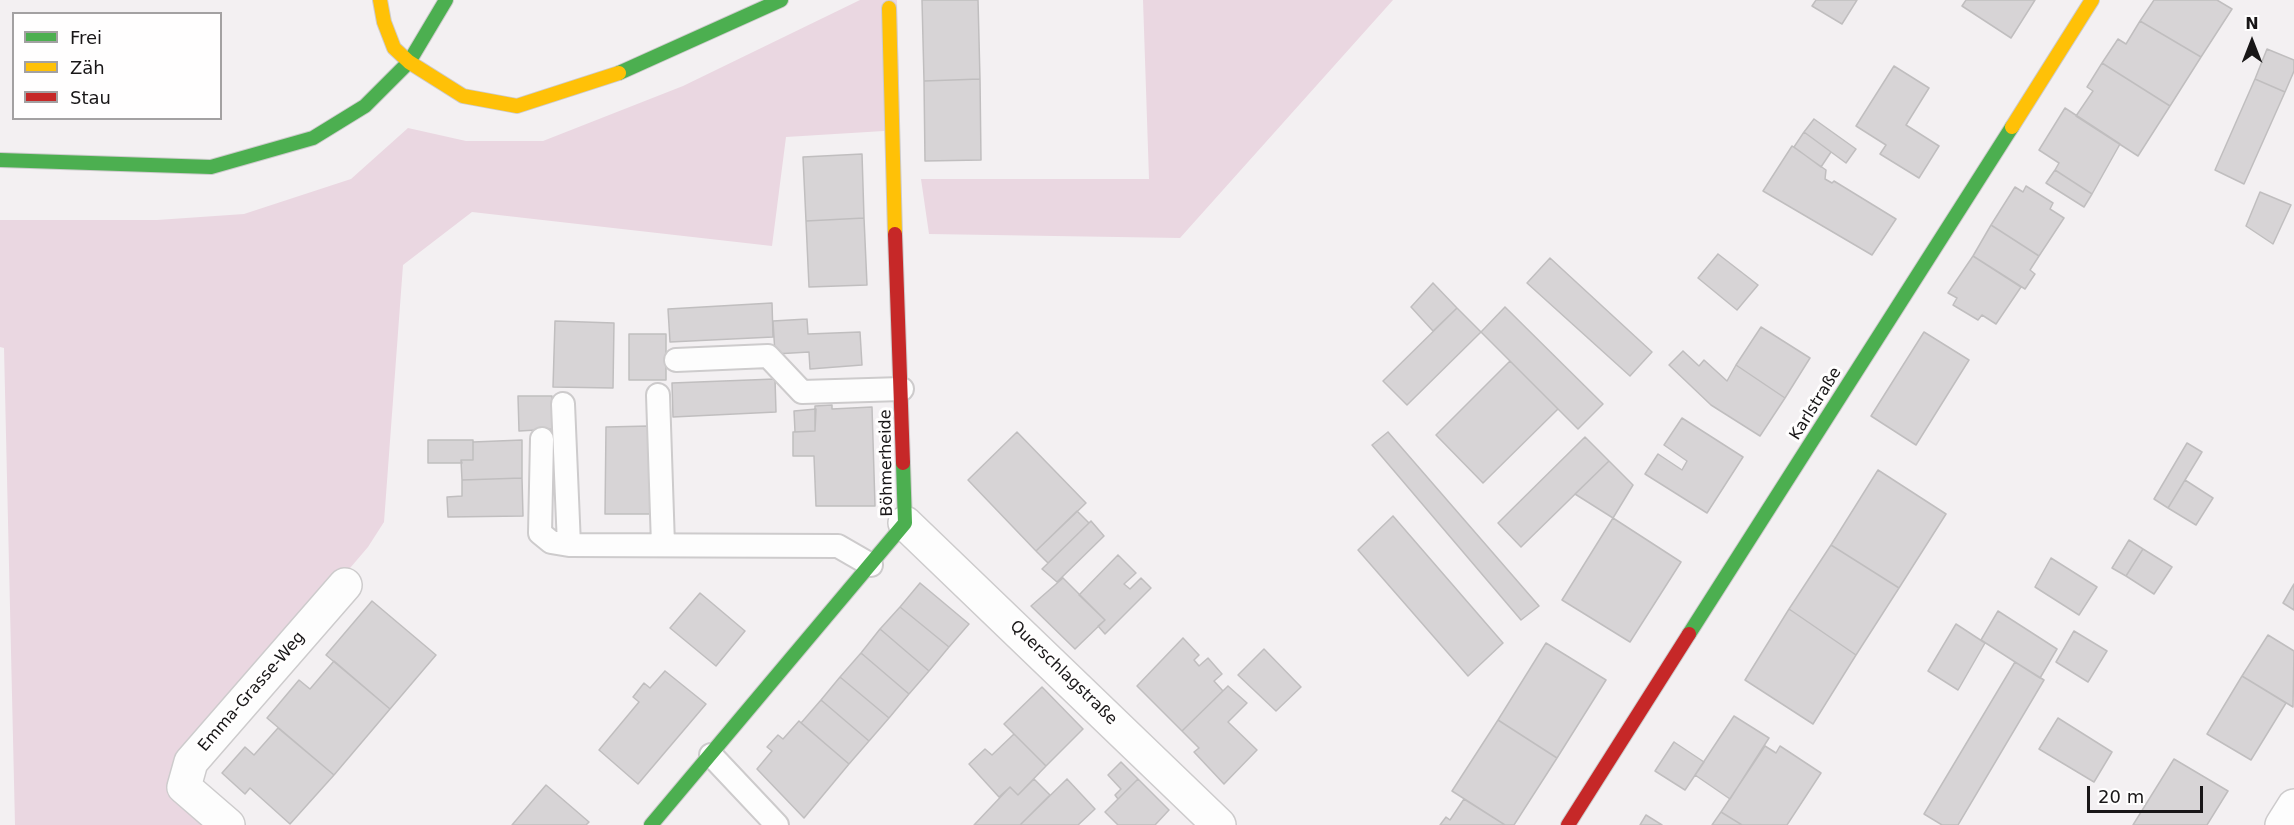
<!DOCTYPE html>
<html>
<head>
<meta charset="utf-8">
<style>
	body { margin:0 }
	#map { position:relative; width:2294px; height:825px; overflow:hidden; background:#f3f0f2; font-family:"DejaVu Sans",sans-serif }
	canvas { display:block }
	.legend { position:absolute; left:12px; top:12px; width:210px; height:108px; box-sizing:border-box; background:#fffefe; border:2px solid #a3a1a2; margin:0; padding:8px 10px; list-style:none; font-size:18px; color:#181617 }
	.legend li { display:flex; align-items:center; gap:12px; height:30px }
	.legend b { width:30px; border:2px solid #a3a1a2 }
	.north { position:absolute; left:2222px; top:12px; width:60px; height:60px; -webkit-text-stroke:4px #fffefe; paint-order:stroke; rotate:0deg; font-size:16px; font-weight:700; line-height:24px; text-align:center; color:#181617 }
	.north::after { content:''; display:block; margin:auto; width:21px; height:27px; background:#181617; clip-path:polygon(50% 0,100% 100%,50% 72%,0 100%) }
	.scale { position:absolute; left:2087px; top:786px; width:116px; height:27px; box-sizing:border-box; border:3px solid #181617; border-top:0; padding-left:8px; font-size:18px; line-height:21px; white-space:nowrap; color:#181617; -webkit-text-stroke:4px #fffefe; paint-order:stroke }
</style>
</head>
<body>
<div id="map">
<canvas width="2294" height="825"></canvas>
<ul class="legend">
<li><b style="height:8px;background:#4caf50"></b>Frei</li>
<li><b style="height:8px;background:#ffc107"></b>Zäh</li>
<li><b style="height:8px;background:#c62828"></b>Stau</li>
</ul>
<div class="north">N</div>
<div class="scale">20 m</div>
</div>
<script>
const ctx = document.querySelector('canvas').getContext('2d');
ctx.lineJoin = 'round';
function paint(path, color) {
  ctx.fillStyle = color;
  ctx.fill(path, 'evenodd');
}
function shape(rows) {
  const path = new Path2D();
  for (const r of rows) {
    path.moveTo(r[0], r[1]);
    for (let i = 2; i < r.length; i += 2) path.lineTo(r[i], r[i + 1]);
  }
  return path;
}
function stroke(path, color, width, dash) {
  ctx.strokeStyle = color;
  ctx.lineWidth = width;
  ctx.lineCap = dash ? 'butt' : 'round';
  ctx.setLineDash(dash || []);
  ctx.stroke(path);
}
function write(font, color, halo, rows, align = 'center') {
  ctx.font = font + ' "DejaVu Sans",sans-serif';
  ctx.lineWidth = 6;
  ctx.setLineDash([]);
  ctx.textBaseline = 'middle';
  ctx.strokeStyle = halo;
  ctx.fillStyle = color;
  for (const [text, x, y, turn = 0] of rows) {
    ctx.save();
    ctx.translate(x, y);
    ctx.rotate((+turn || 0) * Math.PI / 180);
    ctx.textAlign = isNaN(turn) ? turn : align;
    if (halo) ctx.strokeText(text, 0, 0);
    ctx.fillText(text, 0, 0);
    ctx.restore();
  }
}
const green = shape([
	[860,0,897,0,900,130,786,137,772,246,472,212,403,265,384,522,368,547,186,760,218,825,15,825,4,348,0,347,0,220,157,220,244,214,351,179,408,128,466,141,543,141,683,86],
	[1143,0,1393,0,1180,238,929,234,921,179,1149,179]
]);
const building = shape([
	[922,0,978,0,980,79,924,81,922,0],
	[1816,0,1857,0,1842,24,1812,6,1816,0],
	[1966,0,2035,0,2011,38,1962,6,1966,0],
	[2154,0,2217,0,2232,9,2201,57,2140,21,2154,0],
	[2140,21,2201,57,2170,106,2102,63,2118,39,2126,44,2140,21],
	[2267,49,2294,60,2294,71,2285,92,2255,79,2267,49],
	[2102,63,2170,106,2138,156,2076,116,2093,91,2087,87,2102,63],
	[1894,66,1929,88,1906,125,1939,146,1919,178,1880,154,1886,145,1856,126,1894,66],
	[980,79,981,160,925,161,924,81,980,79],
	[2255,79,2285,92,2244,184,2215,170,2255,79],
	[2065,108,2120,144,2092,194,2055,170,2059,163,2039,150,2065,108],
	[1814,119,1856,149,1846,163,1804,132,1814,119],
	[1804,132,1831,152,1821,167,1794,147,1804,132],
	[1792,146,1826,170,1825,179,1832,183,1834,181,1896,219,1872,255,1763,191,1792,146],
	[862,154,864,218,806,221,803,157,862,154],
	[2055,170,2092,194,2084,207,2046,183,2055,170],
	[2026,186,2053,203,2050,209,2064,218,2039,256,1991,225,2015,187,2023,192,2026,186],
	[2260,192,2291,205,2273,244,2246,226,2260,192],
	[864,218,867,285,809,287,806,221,864,218],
	[1991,225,2039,256,2030,270,2035,274,2025,289,1973,256,1991,225],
	[1718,254,1758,285,1737,310,1698,278,1718,254],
	[1973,256,2021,287,1996,324,1982,315,1978,320,1953,305,1957,298,1948,293,1973,256],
	[1550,258,1652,352,1630,376,1527,283,1550,258],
	[1433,283,1457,308,1433,331,1411,307,1433,283],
	[772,303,773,337,670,342,668,309,772,303],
	[1505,307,1603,404,1578,429,1481,332,1505,307],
	[1457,308,1481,332,1407,405,1383,381,1457,308],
	[807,319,808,334,860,332,862,365,810,369,809,352,775,354,773,321,807,319],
	[555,321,614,323,613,388,553,387,555,321],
	[1761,327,1810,358,1785,398,1736,365,1761,327],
	[1924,332,1969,360,1916,445,1871,416,1924,332],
	[629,334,666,334,666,380,629,380,629,334],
	[1683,351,1699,366,1704,360,1727,381,1736,365,1785,398,1760,436,1711,405,1669,365,1683,351],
	[1510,361,1558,409,1483,483,1436,435,1510,361],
	[775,379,776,412,673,417,672,383,775,379],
	[518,396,552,396,554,429,519,431,518,396],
	[832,405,832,409,872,407,875,506,816,506,814,456,793,456,793,432,815,431,815,406,832,405],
	[816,409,815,431,795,432,794,411,816,409],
	[1682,418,1743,457,1707,513,1645,474,1658,454,1682,470,1687,461,1664,445,1682,418],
	[649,426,650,514,605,514,606,427,649,426],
	[1017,432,1086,503,1036,551,968,480,1017,432],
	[1388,432,1539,606,1521,620,1372,445,1388,432],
	[1585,437,1609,461,1521,547,1498,523,1585,437],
	[428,440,473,440,473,460,461,460,462,463,428,463,428,440],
	[522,440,522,478,462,480,461,460,473,460,473,442,522,440],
	[2187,443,2202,452,2168,508,2154,499,2187,443],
	[1609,461,1633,485,1613,518,1575,494,1609,461],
	[1878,470,1946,514,1899,588,1831,545,1878,470],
	[522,478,523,516,448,517,447,497,462,496,462,480,522,478],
	[2185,480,2213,498,2196,525,2168,508,2185,480],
	[1077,511,1089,523,1048,563,1036,551,1077,511],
	[1393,516,1503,643,1468,676,1358,550,1393,516],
	[1613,518,1681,562,1630,642,1562,600,1613,518],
	[1091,521,1104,536,1057,582,1042,569,1091,521],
	[2129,540,2143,549,2126,576,2112,568,2129,540],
	[1831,545,1899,588,1856,655,1789,609,1831,545],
	[2143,549,2172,567,2154,594,2126,576,2143,549],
	[1118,555,1136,573,1124,584,1130,589,1141,578,1151,588,1105,634,1098,626,1105,620,1079,595,1118,555],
	[2051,558,2097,587,2079,615,2035,587,2051,558],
	[1063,578,1105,620,1075,649,1031,606,1063,578],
	[920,583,969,624,949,647,900,607,920,583],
	[2294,584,2294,610,2283,603,2294,584],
	[700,593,745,631,716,666,670,628,700,593],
	[372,601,436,655,390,709,326,655,372,601],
	[900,607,949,647,929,671,880,629,900,607],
	[1789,609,1856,655,1813,724,1745,680,1789,609],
	[1998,611,2057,649,2040,678,1981,640,1998,611],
	[1956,624,1985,643,1958,690,1928,671,1956,624],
	[880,629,929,671,909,694,861,653,880,629],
	[2074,631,2107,651,2088,682,2056,662,2074,631],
	[2268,635,2294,651,2293,707,2242,676,2268,635],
	[1183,638,1199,655,1194,660,1199,666,1208,658,1222,674,1214,681,1223,691,1182,731,1137,686,1183,638],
	[1546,643,1606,680,1557,758,1498,720,1546,643],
	[1264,649,1301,687,1276,711,1238,675,1264,649],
	[861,653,909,694,889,718,840,677,861,653],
	[334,661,390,709,334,775,267,718,299,680,310,689,334,661],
	[2015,662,2044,680,1958,825,1942,825,1924,814,2015,662],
	[665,671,706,704,638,784,599,750,639,702,633,697,644,683,650,688,665,671],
	[2242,676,2286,703,2251,760,2207,734,2242,676],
	[840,677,889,718,869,741,821,700,840,677],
	[1228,686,1247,703,1228,722,1257,750,1224,784,1194,752,1199,748,1182,731,1228,686],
	[1042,687,1083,729,1046,766,1004,724,1042,687],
	[821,700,869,741,849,764,801,723,821,700],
	[1734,716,1769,738,1730,799,1695,775,1734,716],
	[2058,718,2112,752,2094,782,2039,749,2058,718],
	[1498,720,1557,758,1514,825,1505,825,1452,791,1498,720],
	[799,721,849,764,804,818,757,769,772,751,767,747,778,735,783,739,799,721],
	[278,728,334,775,290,824,250,788,245,794,222,773,245,747,254,755,278,728],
	[1014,734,1046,766,1018,795,1010,787,999,797,969,764,985,749,992,755,1014,734],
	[1674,742,1704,762,1685,790,1655,771,1674,742],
	[1765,746,1776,753,1780,746,1821,773,1787,825,1742,825,1721,812,1765,746],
	[2174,759,2228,791,2207,825,2133,825,2174,759],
	[1121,762,1138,779,1118,799,1115,795,1121,789,1108,775,1121,762],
	[1034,779,1050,795,1020,825,974,825,1010,787,1018,795,1034,779],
	[1067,779,1095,809,1078,825,1020,825,1067,779],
	[1138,779,1169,810,1155,825,1118,825,1105,812,1138,779],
	[546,785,589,822,586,825,512,825,546,785],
	[1464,799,1505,825,1440,825,1446,817,1450,820,1464,799],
	[1721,812,1742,825,1712,825,1721,812],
	[1646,815,1662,825,1640,825,1646,815]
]);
const lane = shape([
	[676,360,768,356,802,392,902,389],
	[658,395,663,545],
	[563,404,569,545],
	[542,439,540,533,551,542,569,545,838,546,871,565],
	[711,755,777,825]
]);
const street = shape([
	[905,523,1219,825],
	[228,825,184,787,191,762,345,585],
	[2282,825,2294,806]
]);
const fast = shape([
	[619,73,781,0],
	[0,160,211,167,313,138,365,106,409,62,446,0],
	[1689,634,2012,127],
	[651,825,905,523,903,463]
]);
const slow = shape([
	[380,0,384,22,394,48,409,62,463,96,517,106,619,73],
	[889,8,895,234],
	[2012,127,2092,0]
]);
const jam = shape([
	[895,234,903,463],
	[1568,825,1689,634]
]);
const streetNames = [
	["Karlstraße",1816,404,-58],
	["Böhmerheide",887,463,-91],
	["Querschlagstraße",1063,673,44],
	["Emma-Grasse-Weg",252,692,-49]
];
paint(green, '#ead7e1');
paint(building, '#d7d4d6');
stroke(building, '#c0bebf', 1.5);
stroke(lane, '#cdcbcc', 26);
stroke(street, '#cdcbcc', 36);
stroke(fast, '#cdcbcc', 16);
stroke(slow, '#cdcbcc', 16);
stroke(jam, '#cdcbcc', 16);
stroke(lane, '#fdfdfd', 22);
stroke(street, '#fdfdfd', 33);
stroke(fast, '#4caf50', 14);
stroke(slow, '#ffc107', 14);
stroke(jam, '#c62828', 14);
write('16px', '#181617', '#fffefe', streetNames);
</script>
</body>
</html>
